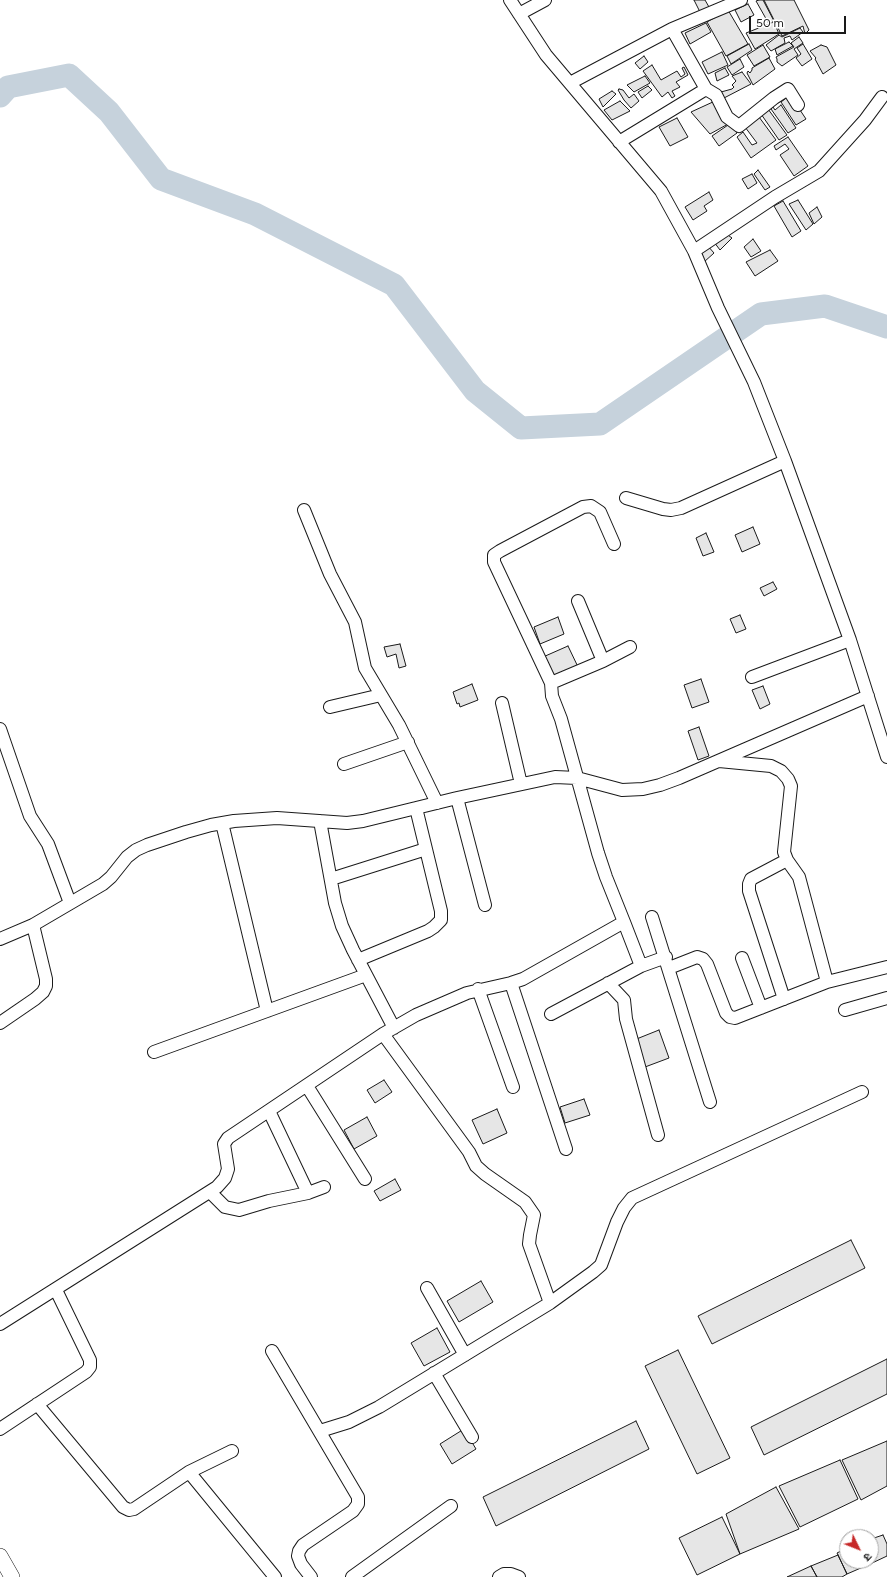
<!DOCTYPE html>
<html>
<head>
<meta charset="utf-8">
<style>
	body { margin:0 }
	#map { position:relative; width:887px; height:1577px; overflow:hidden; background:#fff; font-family:Figtree,"Noto Sans Devanagari",sans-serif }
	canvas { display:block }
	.north { position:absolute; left:839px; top:1529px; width:40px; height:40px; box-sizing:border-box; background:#fff; border:1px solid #a3a3a3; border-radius:50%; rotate:133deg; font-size:11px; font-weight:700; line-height:16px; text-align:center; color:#1a1a1a }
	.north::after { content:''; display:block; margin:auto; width:14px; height:18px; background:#c62828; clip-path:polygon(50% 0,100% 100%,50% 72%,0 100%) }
	.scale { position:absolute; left:749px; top:16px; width:97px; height:18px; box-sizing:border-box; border:2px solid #1a1a1a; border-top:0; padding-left:5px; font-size:12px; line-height:14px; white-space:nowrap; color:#1a1a1a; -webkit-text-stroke:3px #fff; paint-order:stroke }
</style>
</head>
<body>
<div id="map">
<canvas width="887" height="1577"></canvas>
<div class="north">उ</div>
<div class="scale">50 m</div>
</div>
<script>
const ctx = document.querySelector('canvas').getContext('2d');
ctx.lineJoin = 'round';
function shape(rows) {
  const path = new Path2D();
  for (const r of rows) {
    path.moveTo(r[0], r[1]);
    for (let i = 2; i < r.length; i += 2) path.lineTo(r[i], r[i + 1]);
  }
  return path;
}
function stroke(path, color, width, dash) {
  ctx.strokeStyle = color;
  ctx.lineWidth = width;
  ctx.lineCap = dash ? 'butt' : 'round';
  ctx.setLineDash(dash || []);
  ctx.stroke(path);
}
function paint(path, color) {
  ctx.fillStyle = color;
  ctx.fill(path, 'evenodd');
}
const river = shape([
	[0,96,8,87,69,75,109,112,161,179,255,214,394,285,475,391,521,428,600,424,761,314,825,306,887,327]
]);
const building = shape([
	[694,0,705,0,709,7,700,12,694,0],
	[759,0,763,0,774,21,769,24,756,1,759,0],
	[764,0,794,0,809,30,805,34,803,26,782,36,764,0],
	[748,4,754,15,741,22,735,10,748,4],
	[728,10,748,44,726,56,707,22,728,10],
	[774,22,779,34,755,49,746,33,774,22],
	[706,23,711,32,690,44,685,33,706,23],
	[800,28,803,32,792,40,790,36,784,38,785,43,771,51,766,45,779,35,782,37,800,28],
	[799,37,803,43,794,49,798,55,782,66,777,62,777,59,776,57,794,47,791,43,799,37],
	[789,42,793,46,777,55,775,49,789,42],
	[749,44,752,50,731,64,727,56,749,44],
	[803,44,812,59,802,66,796,58,801,54,797,48,803,44],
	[763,45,770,57,754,66,747,55,763,45],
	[821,45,827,47,836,65,823,74,815,59,816,58,810,51,821,45],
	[722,52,728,65,708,74,702,62,722,52],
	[644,56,648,62,640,69,635,63,644,56],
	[769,58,775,69,753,85,747,73,748,71,750,73,752,70,752,68,769,58],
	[740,59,744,67,732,75,727,67,740,59],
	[652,65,661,80,677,71,681,77,685,74,682,68,684,67,688,75,676,82,680,87,672,91,675,96,672,98,668,92,662,97,643,71,652,65],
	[725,68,729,75,717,81,715,73,725,68],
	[742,72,751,84,724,98,721,92,732,89,734,87,732,85,736,81,732,76,742,72],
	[645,76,650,83,634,92,627,85,645,76],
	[648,86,652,90,642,98,638,92,648,86],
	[619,89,623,90,629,98,634,94,639,101,631,108,624,100,618,90,619,89],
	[612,91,616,94,603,107,599,99,612,91],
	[790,95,806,119,796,125,781,102,790,95],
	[620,101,630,111,612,120,604,110,620,101],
	[715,101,728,124,710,134,691,112,715,101],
	[781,105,796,128,788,133,771,109,773,107,775,110,781,105],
	[768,109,787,135,779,140,761,114,768,109],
	[759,117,776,140,751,158,737,137,743,132,752,145,757,143,745,127,759,117],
	[677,118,688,137,670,146,659,127,677,118],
	[731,123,737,133,719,146,712,136,731,123],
	[788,137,808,166,794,176,780,155,789,149,785,144,776,150,774,146,788,137],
	[758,170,770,187,765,190,754,174,758,170],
	[752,174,757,183,748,189,742,179,752,174],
	[709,192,713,200,704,206,707,211,693,220,685,207,709,192],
	[798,200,813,224,806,230,789,204,798,200],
	[783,201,801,231,792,237,774,206,783,201],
	[817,207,822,217,814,224,809,213,817,207],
	[725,233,732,238,720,250,714,242,725,233],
	[753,239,761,251,751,257,744,247,753,239],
	[707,245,714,253,704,262,699,253,707,245],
	[770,250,778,261,755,276,746,262,770,250],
	[753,527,760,544,742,552,735,535,753,527],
	[706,533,714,552,703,556,696,538,706,533],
	[773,582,777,589,764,596,760,588,773,582],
	[740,615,746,629,736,633,730,619,740,615],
	[558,617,564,634,540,644,534,627,558,617],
	[400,644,406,666,399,668,396,654,387,657,384,647,400,644],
	[568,646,579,669,553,680,543,657,568,646],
	[701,679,709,702,692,708,684,685,701,679],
	[472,684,478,700,460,707,459,703,457,704,453,692,472,684],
	[763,686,770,704,760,709,752,690,763,686],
	[699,727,709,756,698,760,688,731,699,727],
	[659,1030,669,1058,645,1067,634,1040,659,1030],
	[384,1080,392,1092,375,1103,367,1090,384,1080],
	[584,1099,590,1115,565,1123,560,1107,584,1099],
	[497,1109,507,1133,483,1144,472,1120,497,1109],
	[367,1117,377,1136,354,1149,344,1130,367,1117],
	[395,1179,401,1190,380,1201,374,1191,395,1179],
	[851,1240,865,1268,712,1344,698,1316,851,1240],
	[481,1281,493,1302,459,1322,447,1301,481,1281],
	[437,1328,450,1352,424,1366,411,1343,437,1328],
	[678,1350,730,1458,697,1474,645,1366,678,1350],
	[887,1359,887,1394,764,1455,751,1427,887,1359],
	[636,1421,649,1449,496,1526,483,1497,636,1421],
	[464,1429,476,1449,452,1464,440,1444,464,1429],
	[887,1441,887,1486,861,1500,842,1460,887,1441],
	[840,1460,858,1499,800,1527,779,1486,840,1460],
	[776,1487,799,1529,740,1554,726,1514,776,1487],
	[722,1517,740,1554,697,1575,679,1538,722,1517],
	[883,1535,887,1544,887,1556,870,1564,869,1561,871,1561,871,1539,883,1535],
	[847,1548,847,1561,869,1561,870,1564,847,1574,837,1553,847,1548],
	[838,1555,847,1574,842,1577,817,1577,811,1566,838,1555],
	[811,1566,817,1577,787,1577,811,1566]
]);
const minor = shape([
	[510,0,546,55,661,191,694,251,718,308,754,382,785,461,850,640,887,757],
	[519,14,545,0],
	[672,29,706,89,716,95,727,117,739,126,774,98,788,89,798,105],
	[570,83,672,29,741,0],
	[619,142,706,89],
	[694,251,775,197,819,171,865,120,882,97],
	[626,498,663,509,671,510,681,508,785,461],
	[304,510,330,574,355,622,365,668,399,725,437,803],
	[578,601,603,661],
	[752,677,850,640],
	[551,683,603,661,630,647],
	[502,703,521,784],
	[330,707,381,695],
	[0,729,30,816,48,844,70,903],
	[719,761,771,766,781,771,788,779,791,786,784,852,787,860,799,877,827,982],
	[344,764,408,742],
	[457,798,485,905],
	[320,821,335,903,342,926,353,950,394,1028],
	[222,823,267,1011],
	[331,879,426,849],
	[652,917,710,1102],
	[0,939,33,925,103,884,111,877,127,857,136,850,147,845,186,832,211,825,234,821,277,818,347,823,363,821,457,798,555,777,577,778,622,790,643,789,660,785,679,778,868,696],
	[742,958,761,1008],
	[358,960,428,931,434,927,441,920,441,911,416,808],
	[641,966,666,957],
	[669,968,697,957,703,959,707,964,726,1013,730,1017,735,1018,827,982,887,967],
	[511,983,566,1149],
	[608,983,624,1000,626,1019,658,1135],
	[478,989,513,1087],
	[784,999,749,891,749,884,751,879,787,860],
	[845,1010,887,998],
	[551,1014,641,966,624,922],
	[0,1023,35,999,43,992,46,986,46,979,33,925],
	[383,1034,469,1152,476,1166,485,1174,525,1202,534,1215,530,1235,529,1244,550,1303],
	[154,1052,366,975],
	[307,1086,365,1179],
	[269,1111,308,1193],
	[210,1192,225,1207,239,1210,269,1201,308,1193,324,1187],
	[427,1288,465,1355],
	[0,1324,217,1187,225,1178,228,1169,224,1144,228,1138,383,1034,416,1015,467,993,511,983,523,979,624,922,606,877,598,853,561,719,552,696,551,683,494,562,494,555,500,551,583,507,591,506,600,512,614,544],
	[272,1351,358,1497,358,1504,353,1511,303,1545,299,1551,298,1556,301,1564,311,1577],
	[434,1373,472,1437],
	[37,1404,123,1507,129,1510,134,1509,189,1472,232,1451],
	[0,1429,86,1372,90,1367,90,1360,56,1290],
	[320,1431,349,1422,379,1407,550,1303,593,1272,601,1265,617,1222,624,1208,632,1198,862,1092],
	[189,1472,275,1577],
	[352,1577,451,1506],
	[499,1577,504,1574,511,1574,519,1577]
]);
const tertiary = shape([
	[0,1556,12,1577]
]);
stroke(river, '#c6d2dc', 23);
paint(building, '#e6e6e6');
stroke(building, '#1a1a1a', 1);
stroke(minor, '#1a1a1a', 14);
stroke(tertiary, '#1a1a1a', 16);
stroke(minor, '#fff', 12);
stroke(tertiary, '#fff', 15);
</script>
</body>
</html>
